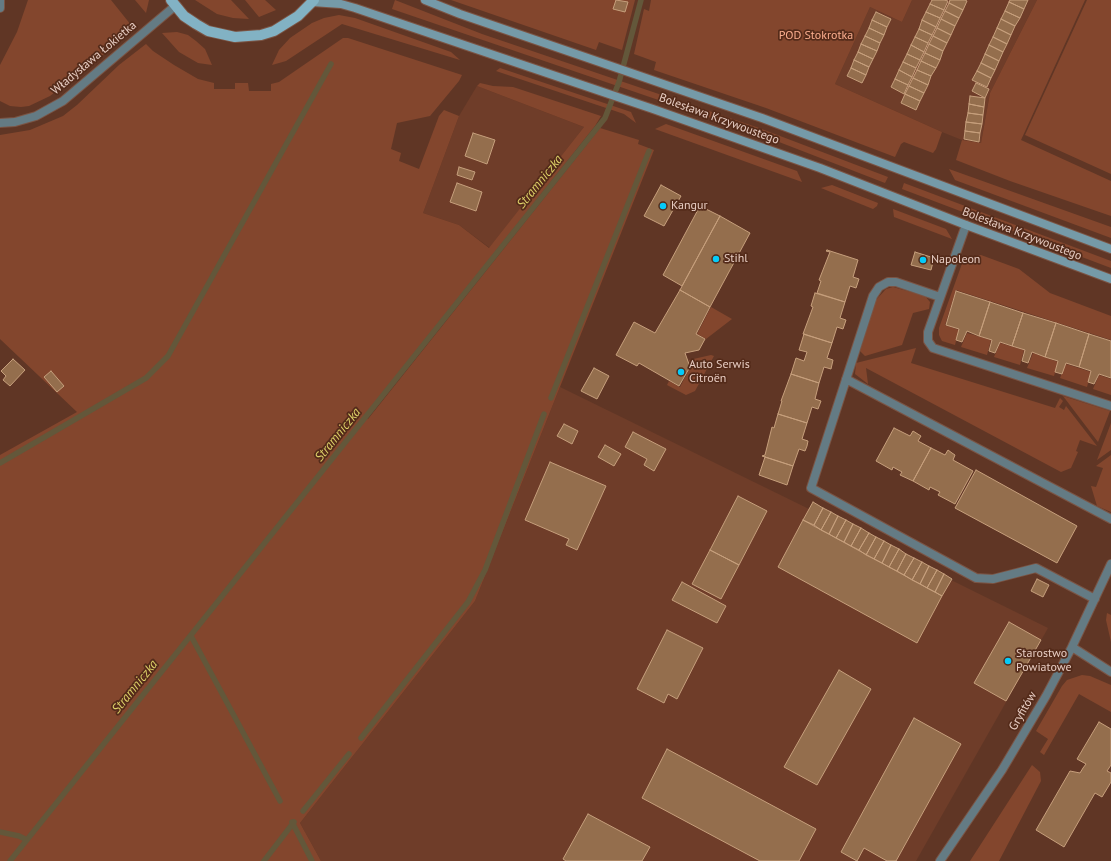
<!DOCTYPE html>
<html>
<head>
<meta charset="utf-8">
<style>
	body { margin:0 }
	canvas { display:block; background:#603625 }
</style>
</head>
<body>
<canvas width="1111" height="861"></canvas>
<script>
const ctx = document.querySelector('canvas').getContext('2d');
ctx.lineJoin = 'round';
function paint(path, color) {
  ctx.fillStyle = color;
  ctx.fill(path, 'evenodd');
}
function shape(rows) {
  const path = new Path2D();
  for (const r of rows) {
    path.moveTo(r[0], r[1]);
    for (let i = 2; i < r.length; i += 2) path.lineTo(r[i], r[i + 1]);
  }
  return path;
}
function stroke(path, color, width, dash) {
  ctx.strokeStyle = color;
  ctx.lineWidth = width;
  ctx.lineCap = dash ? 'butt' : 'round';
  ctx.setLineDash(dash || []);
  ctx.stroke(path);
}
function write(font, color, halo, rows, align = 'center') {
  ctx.font = font + ' "PT Sans",sans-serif';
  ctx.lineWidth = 3.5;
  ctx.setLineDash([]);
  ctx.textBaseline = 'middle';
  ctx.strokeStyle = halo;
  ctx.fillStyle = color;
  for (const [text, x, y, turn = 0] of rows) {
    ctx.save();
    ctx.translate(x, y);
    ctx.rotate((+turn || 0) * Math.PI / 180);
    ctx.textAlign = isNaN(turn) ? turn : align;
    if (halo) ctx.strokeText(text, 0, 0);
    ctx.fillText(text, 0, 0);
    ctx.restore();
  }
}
const built = shape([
	[912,0,1037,0,990,93,981,143,962,140,942,132,835,84,870,7,902,22],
	[477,86,584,127,490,248,459,225,423,213,459,116],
	[560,387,809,509,803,520,942,596,951,580,1048,628,916,861,321,861,300,823,475,601]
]);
const green = shape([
	[28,0,111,0,135,30,50,96,29,106,21,107,10,106,0,101,0,65,17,32],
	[135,0,149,0,146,13],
	[195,0,231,0,249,19,233,18,217,14],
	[245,0,265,0,276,10,259,17],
	[395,0,482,34,759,128,888,177,885,183,761,135,392,9],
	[451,0,635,0,622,50,599,42,596,50],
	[651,0,912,0,902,22,870,7,835,84,942,132,936,149,933,153,904,142,901,144,895,157,766,108,654,70,656,62,634,54,644,9,649,11],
	[1037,0,1085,0,1021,140,1111,181,1111,216,1010,181,956,160,962,140,981,143,990,93],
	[1087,0,1111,0,1111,174,1025,135],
	[339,15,355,18,451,52,460,60,342,24,286,61,272,65,279,50,290,38,312,23,324,18],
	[177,32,188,35,196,41,205,49,212,65,198,63,179,52,162,33],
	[343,38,348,38,462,75,459,81,430,116,397,123,391,149,401,153,399,161,419,169,439,116,444,110,459,116,423,213,459,225,489,248,584,127,477,86,480,83,493,86,513,87,601,116,595,126,365,416,368,419,600,128,639,140,638,144,654,150,475,601,300,823,321,861,0,861,0,455,77,412,0,339,0,135,30,130,63,116,77,105,119,65,146,44,153,51,174,65,198,79,214,83,214,89,235,89,235,83,248,83,249,91,271,91,271,84,279,82],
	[500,68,631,112,636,123,624,114,496,71],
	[666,124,797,171,802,182,655,129],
	[949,169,1111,227,1111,238,955,180],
	[904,183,1111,261,1111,268,902,189],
	[832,185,878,203,877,206,873,209,821,188],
	[893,209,946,229,952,239,894,217],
	[981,255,1019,269,1050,293,1111,316,1111,340,956,290,945,325,959,330,956,341,955,345,942,341,939,335,939,328,964,258],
	[893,287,925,296,930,302,929,309,913,313,902,345,865,356,860,351,876,300,886,289],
	[711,307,732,319,706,339,697,334],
	[967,333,991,340,987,355,961,347],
	[1000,343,1024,350,1020,365,994,357],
	[916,348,911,363,1055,408,1060,398,1063,401,1059,407,1064,410,1066,406,1097,446,1080,440,1076,451,1078,452,1071,468,1061,472,866,368,868,384,855,374,856,363],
	[1033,353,1058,362,1054,376,1027,368],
	[711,355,714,356,695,391,686,395,667,385,669,381,680,387,691,366,689,360],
	[1066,364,1091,372,1087,387,1060,378],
	[1099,375,1111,379,1111,395,1093,389],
	[1063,396,1110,411,1098,442],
	[1111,423,1111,450,1097,460],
	[1111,455,1111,512,1097,506,1091,486,1096,487,1103,468,1096,466],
	[1107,613,1111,615,1111,642,1106,620],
	[1082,675,1090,676,1111,685,1111,712,1079,694,1044,755,1040,752,1048,739,1036,731,1062,686,1067,680],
	[1032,765,1040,772,1041,781,999,861,970,861]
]);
const stream = shape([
	[551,398,649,151],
	[0,463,146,378,168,356,331,64],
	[191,636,280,801],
	[361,738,468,602,485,570,544,414],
	[303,811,349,754],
	[292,822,312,861],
	[0,832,19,836,27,840],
	[10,861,605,118,619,82,641,0],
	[264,861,294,822]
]);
const building = shape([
	[616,0,628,2,625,12,613,9,616,0],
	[932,0,944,0,948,1,944,10,930,4,932,0],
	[950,0,965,0,967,1,963,10,949,3,950,0],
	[1010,0,1028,0,1024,9,1009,2,1010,0],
	[1009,2,1024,9,1020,18,1005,11,1009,2],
	[949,3,963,10,959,18,945,11,949,3],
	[930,4,944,10,940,18,926,12,930,4],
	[945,11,959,18,955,26,941,19,945,11],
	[1005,11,1020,18,1015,26,1001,19,1005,11],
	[876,12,891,19,887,27,872,20,876,12],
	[926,12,940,18,936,27,922,20,926,12],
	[941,19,955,26,951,35,937,28,941,19],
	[1001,19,1015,26,1011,35,997,28,1001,19],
	[872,20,887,27,884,35,869,28,872,20],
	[922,20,936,27,932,35,919,29,922,20],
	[869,28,884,35,880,43,865,36,869,28],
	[937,28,951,35,947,43,933,36,937,28],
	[997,28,1011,35,1007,44,993,37,997,28],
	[919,29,932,35,928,43,915,37,919,29],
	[865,36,880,43,877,51,861,44,865,36],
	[933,36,947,43,943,51,929,44,933,36],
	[915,37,928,43,924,52,911,45,915,37],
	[993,37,1007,44,1003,52,989,45,993,37],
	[861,44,877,51,873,59,858,52,861,44],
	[929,44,943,51,940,60,925,53,929,44],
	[911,45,924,52,920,60,907,54,911,45],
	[989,45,1003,52,999,61,985,54,989,45],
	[858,52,873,59,869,67,854,60,858,52],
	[925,53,940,60,936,68,921,61,925,53],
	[907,54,920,60,916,68,903,62,907,54],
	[985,54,999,61,995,70,981,63,985,54],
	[854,60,869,67,866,75,851,68,854,60],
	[921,61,936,68,931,76,917,70,921,61],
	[903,62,916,68,912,77,899,70,903,62],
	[981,63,995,70,991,78,977,71,981,63],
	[851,68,866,75,862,83,847,76,851,68],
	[899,70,912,77,908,85,895,79,899,70],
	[917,70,931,76,928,85,913,78,917,70],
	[977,71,991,78,987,87,972,80,977,71],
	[913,78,928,85,924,93,909,86,913,78],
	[895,79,908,85,904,94,891,87,895,79],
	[976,83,989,89,985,98,972,91,976,83],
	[909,86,924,93,920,101,905,94,909,86],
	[905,94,920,101,916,110,901,103,905,94],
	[970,96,985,98,984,107,969,104,970,96],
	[969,104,984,107,983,115,968,113,969,104],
	[968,113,983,115,982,124,966,122,968,113],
	[966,122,982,124,980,133,965,131,966,122],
	[965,131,980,133,979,142,964,139,965,131],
	[473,133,495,140,487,164,465,156,473,133],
	[459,167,475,172,472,180,457,175,459,167],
	[457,183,482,192,476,211,450,202,457,183],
	[661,185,681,196,664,226,644,216,661,185],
	[700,206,720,216,682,286,663,275,700,206],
	[720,216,750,233,710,307,680,290,720,216],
	[827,250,858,260,853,277,859,279,856,288,850,286,845,302,817,293,821,281,819,280,830,252,826,251,827,250],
	[915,252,934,258,931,270,911,265,915,252],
	[680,290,710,307,696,334,705,339,699,350,685,353,690,367,679,386,639,363,637,366,616,355,634,322,655,333,680,290],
	[956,291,990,302,979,336,967,331,962,342,956,340,959,329,946,325,956,291],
	[815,293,845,302,840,318,846,320,843,329,837,327,832,343,803,334,813,307,811,306,815,293],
	[990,302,1023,313,1012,346,1000,342,995,353,989,351,992,340,979,336,990,302],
	[1023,313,1056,323,1045,357,1032,352,1028,363,1022,361,1025,350,1012,346,1023,313],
	[1056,323,1089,334,1079,367,1066,363,1062,374,1055,372,1058,361,1045,357,1056,323],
	[804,334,832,343,827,358,833,360,831,369,824,367,819,383,791,374,796,358,804,361,807,352,799,350,804,334],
	[1089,334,1111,341,1111,378,1099,374,1094,384,1088,382,1091,371,1079,367,1089,334],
	[13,359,25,370,10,386,3,380,6,376,1,371,13,359],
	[594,368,609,376,597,399,581,391,594,368],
	[51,371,64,386,57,392,44,377,51,371],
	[791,374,819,383,815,399,821,401,818,409,812,407,807,423,778,414,782,401,781,401,791,374],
	[778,414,807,423,802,439,808,441,807,446,805,451,799,449,793,466,762,456,765,455,772,427,774,428,778,414],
	[564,424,578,431,572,444,557,436,564,424],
	[894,428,910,436,913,431,921,436,918,441,931,448,913,481,900,475,902,472,893,467,892,470,876,461,894,428],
	[633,432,666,449,654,471,644,465,647,459,625,447,633,432],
	[605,445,621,454,614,466,598,457,605,445],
	[931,448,945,455,948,450,952,453,955,455,953,460,973,471,955,504,938,495,940,492,930,487,929,490,913,481,931,448],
	[765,457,793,466,787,485,759,475,765,457],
	[550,462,606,486,577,550,566,545,569,539,525,520,550,462],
	[976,470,1077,526,1057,563,955,508,976,470],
	[738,496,767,511,739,565,710,550,738,496],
	[813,502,823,508,814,525,803,520,813,502],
	[823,508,831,512,821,530,814,525,823,508],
	[831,512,838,516,829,534,821,530,831,512],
	[838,516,846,520,836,538,829,534,838,516],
	[803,520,942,596,917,643,778,567,803,520],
	[846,520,853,524,844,542,836,538,846,520],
	[853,524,861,528,851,546,844,542,853,524],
	[861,528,869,533,859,550,851,546,861,528],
	[869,533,876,537,866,555,859,550,869,533],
	[876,537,884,541,874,559,866,555,876,537],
	[884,541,891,545,882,563,874,559,884,541],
	[891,545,899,549,889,567,882,563,891,545],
	[899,549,906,554,897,571,889,567,899,549],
	[710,550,739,565,721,599,692,584,710,550],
	[906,554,914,558,904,575,897,571,906,554],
	[914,558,922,562,912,580,904,575,914,558],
	[922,562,929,566,920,584,912,580,922,562],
	[929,566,937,570,927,588,920,584,929,566],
	[937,570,944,574,935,592,927,588,937,570],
	[944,574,952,579,942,596,935,592,944,574],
	[1037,579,1049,585,1043,597,1031,591,1037,579],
	[682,582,726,606,717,623,672,600,682,582],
	[1009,622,1041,640,1006,701,974,683,1009,622],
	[667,630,703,648,677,699,668,694,664,703,637,689,667,630],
	[839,670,871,689,817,785,784,767,839,670],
	[914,718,961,744,896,861,887,861,864,848,857,861,841,852,914,718],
	[1099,722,1111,729,1111,765,1107,771,1111,773,1111,782,1102,797,1095,793,1064,847,1036,830,1070,771,1080,773,1083,768,1086,764,1077,759,1099,722],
	[667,749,816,829,799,861,760,861,642,798,667,749],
	[588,814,650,847,642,861,566,861,563,859,588,814]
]);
const minor = shape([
	[0,8,0,0],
	[0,123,15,122,36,116,63,101,175,6],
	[966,225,928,332,928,341,933,348,1111,406],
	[940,297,896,282,888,282,879,287,873,296,811,488,976,578,993,579,1036,568,1095,599],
	[846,379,1111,519],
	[1072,647,1111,672],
	[940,861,1002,770,1046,696,1072,647,1111,564]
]);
const secondary = shape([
	[425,0,460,14,762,118,1111,249],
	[312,2,341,4,355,8,653,109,820,168,966,225,1111,279]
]);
const primary = shape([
	[171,0,184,16,196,24,208,31,235,37,261,35,274,31,298,16,314,0]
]);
const markers = [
	[663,206,4,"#05cbf9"],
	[716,259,4,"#05cbf9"],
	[923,260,4,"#05cbf9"],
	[681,372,4,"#05cbf9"],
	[1008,661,4,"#05cbf9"]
];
const parkNames = [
	["POD Stokrotka",816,36]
];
const streetNames = [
	["Władysława Łokietka",94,58,-40],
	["Bolesława Krzywoustego",719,119,20],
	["Bolesława Krzywoustego",1022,234,21],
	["Gryfitów",1023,711,-60]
];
const poiNames = [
	["Kangur",671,206],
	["Stihl",724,259],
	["Napoleon",931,260],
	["Auto Serwis",689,365],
	["Citroën",689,379],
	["Starostwo",1016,654],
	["Powiatowe",1016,668]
];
const waterNames = [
	["Stramniczka",540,182,-51],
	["Stramniczka",338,435,-51],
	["Stramniczka",135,687,-51]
];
paint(built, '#6f3d29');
paint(green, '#83462d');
stroke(stream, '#63573a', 5.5);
paint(building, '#946e4d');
stroke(building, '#c69f7c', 1);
stroke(minor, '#7b5444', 10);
stroke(secondary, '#7b5444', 10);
stroke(primary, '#7b5444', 12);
stroke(minor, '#647b84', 8);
stroke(secondary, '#759aa8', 8);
stroke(primary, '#82b2c4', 10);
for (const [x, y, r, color] of markers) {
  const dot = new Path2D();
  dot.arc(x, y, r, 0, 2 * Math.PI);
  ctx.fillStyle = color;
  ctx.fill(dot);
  stroke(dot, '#542b1a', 1.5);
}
write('12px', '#faad8e', '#542b1a', parkNames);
write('12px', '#e7ccc2', '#542b1a', streetNames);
write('12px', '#e7ccc2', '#542b1a', poiNames, 'left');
write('italic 13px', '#ddd068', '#542b1a', waterNames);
</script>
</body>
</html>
